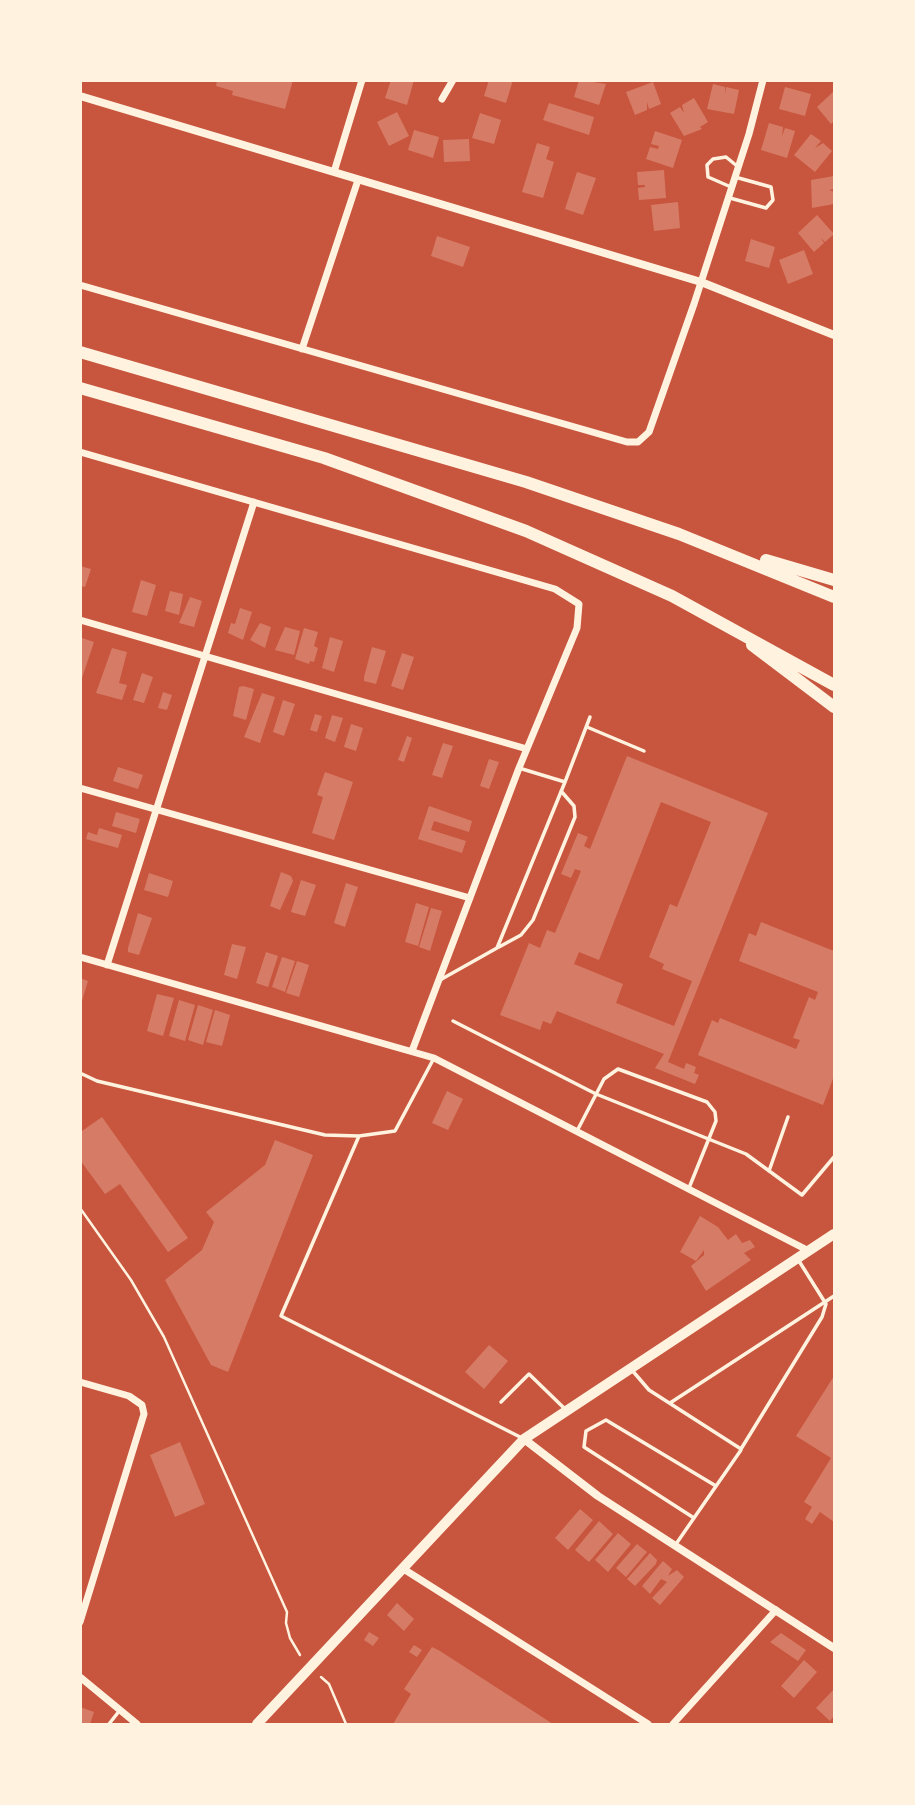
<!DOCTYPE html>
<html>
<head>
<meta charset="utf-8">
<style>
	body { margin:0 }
	#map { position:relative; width:915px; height:1805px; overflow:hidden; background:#c8553d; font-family:Quicksand,sans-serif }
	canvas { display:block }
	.frame { position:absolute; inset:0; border:82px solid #fff3e0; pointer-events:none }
</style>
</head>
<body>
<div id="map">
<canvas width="915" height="1805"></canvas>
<div class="frame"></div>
</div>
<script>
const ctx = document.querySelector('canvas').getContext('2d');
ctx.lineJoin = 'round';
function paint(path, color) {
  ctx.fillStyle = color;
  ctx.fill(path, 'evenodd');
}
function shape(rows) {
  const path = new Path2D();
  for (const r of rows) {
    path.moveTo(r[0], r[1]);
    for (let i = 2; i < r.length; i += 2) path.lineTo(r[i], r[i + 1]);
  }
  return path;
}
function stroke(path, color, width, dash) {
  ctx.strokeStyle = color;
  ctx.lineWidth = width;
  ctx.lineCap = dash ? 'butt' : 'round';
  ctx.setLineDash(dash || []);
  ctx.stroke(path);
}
const building = shape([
	[217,80,293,80,285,109,232,95,233,91,216,86],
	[391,80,414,80,407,105,385,98],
	[489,80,513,80,506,103,484,96],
	[579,80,606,84,599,105,574,97],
	[653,82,661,104,649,109,647,102,647,110,635,115,626,92],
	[713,84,725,87,725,94,726,87,739,90,734,114,707,109],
	[785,87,811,94,805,116,779,109],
	[834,91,834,121,831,124,817,107],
	[694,98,708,122,700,127,702,129,684,136,670,113,680,107,684,113,682,105],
	[549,103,594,117,589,135,543,120],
	[397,112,409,136,389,146,377,122],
	[480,113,501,120,494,144,472,138],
	[769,123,783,127,782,136,785,128,795,131,787,158,761,150],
	[414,130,439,137,433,158,408,150],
	[655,131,682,140,673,168,646,159,650,147,658,149,659,146,651,144],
	[811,134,821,141,815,148,823,143,832,151,815,172,794,155],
	[469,139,470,161,444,162,443,140],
	[537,143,550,147,546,159,554,162,543,198,522,192],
	[664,170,666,198,639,200,638,188,645,187,645,185,638,185,637,172],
	[577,172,596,178,583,215,565,209],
	[834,176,834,189,829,190,834,192,834,204,812,208,811,180],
	[678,202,680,228,654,231,651,205],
	[817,215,834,234,825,242,821,238,824,243,814,252,798,233],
	[437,236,470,247,463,267,431,256],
	[751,239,775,247,769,268,745,261],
	[804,250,813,274,788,284,779,260],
	[80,566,91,569,85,587,80,586],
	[141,580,156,585,147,616,132,612],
	[170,591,183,594,179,615,165,611],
	[190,597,202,601,194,627,179,623],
	[240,608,252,612,243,640,228,633,231,623,235,624],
	[260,623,271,627,265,648,250,640],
	[285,627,300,631,294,655,275,650],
	[304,628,318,632,314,646,318,648,314,662,310,661,309,664,295,659],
	[330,637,343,641,334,672,322,668],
	[82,638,94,642,81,681,80,642],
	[372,647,386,651,376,684,364,681,364,677],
	[112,648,127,652,119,683,127,685,122,700,96,693],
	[402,653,414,657,403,690,391,686],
	[142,673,153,677,144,703,133,700],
	[243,686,254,689,246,720,233,716,239,687],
	[163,692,172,695,167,710,158,708],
	[262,693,275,697,260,743,244,737],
	[283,700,295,704,284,736,273,732],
	[315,714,322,716,317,732,310,730],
	[332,715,343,718,335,742,325,738],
	[351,724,363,728,356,751,344,747],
	[407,736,412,738,404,762,398,760],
	[443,743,453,746,442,778,432,775],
	[627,756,768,813,668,1062,684,1069,686,1063,696,1067,694,1073,699,1075,695,1084,655,1068,664,1054,557,1011,551,1024,543,1021,540,1030,500,1015,529,943,540,948,547,930,555,933,581,871,575,869,571,878,561,874,578,833,588,837,584,846,590,849],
	[661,802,711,822,677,907,670,904,649,957,664,964,662,969,692,981,674,1026,616,1003,623,984,574,964,579,952,599,960],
	[489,759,499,762,489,789,480,786],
	[118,767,143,775,138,789,113,781],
	[325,772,353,782,334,840,312,833,323,797,317,795],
	[429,806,472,821,469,832,434,821,431,830,466,841,462,853,418,839],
	[116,812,140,819,136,833,112,826],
	[99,828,122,835,118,848,86,839,88,832,97,835],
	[281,872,291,876,293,881,280,910,270,906],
	[149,873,173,881,168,897,144,890],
	[301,880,316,885,305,916,291,912],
	[346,883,358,887,345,927,334,923],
	[416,903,429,907,418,946,405,942],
	[431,908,442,911,430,951,419,947],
	[138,913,152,918,139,955,128,952,128,948],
	[761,922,834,951,834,1076,823,1105,698,1055,712,1020,718,1023,720,1018,796,1049,800,1040,793,1038,809,997,815,1000,818,992,739,961,749,933,756,936],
	[232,944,246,947,237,979,224,975],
	[266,952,278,956,268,987,256,983],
	[282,957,295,961,285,992,272,987],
	[297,961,309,965,299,997,286,993],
	[80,978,88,981,81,1004,80,1004],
	[157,994,174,998,163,1036,147,1031],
	[179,1000,195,1005,185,1041,169,1036],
	[198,1005,213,1010,203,1045,188,1040],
	[215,1010,230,1015,222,1046,206,1042],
	[447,1091,463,1099,448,1130,432,1123],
	[102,1117,188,1238,168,1252,120,1184,105,1194,80,1160,82,1131],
	[275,1140,313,1155,228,1372,211,1365,165,1280,202,1250,214,1222,206,1212,265,1165],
	[700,1216,718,1227,728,1240,736,1234,742,1243,750,1240,755,1247,744,1253,751,1260,706,1291,691,1266,704,1255,704,1250,696,1261,680,1252],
	[489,1345,508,1361,484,1389,465,1372],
	[834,1376,834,1522,820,1512,812,1524,805,1519,812,1507,804,1502,831,1458,796,1436],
	[180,1442,205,1504,175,1517,150,1455],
	[580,1509,593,1520,568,1550,555,1538],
	[599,1521,613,1534,589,1562,575,1550],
	[618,1533,631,1544,608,1572,595,1560],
	[637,1544,647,1552,626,1577,616,1568],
	[650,1553,657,1560,656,1564,635,1586,627,1579],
	[663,1561,672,1569,668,1576,677,1570,684,1577,660,1605,652,1598,667,1582,661,1579,650,1594,642,1586],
	[397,1603,414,1619,404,1631,387,1615],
	[369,1632,379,1638,373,1646,364,1640],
	[781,1633,806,1650,798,1661,770,1642],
	[414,1645,422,1650,417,1657,409,1652],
	[432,1647,440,1651,553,1724,393,1724,411,1694,404,1689],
	[804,1660,817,1672,794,1698,781,1686],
	[834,1689,834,1716,830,1721,816,1708],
	[80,1707,94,1712,90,1724,80,1724]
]);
const path = shape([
	[80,1208,131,1280,164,1337,287,1612,286,1623,290,1638,300,1655],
	[321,1677,329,1684,346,1724]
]);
const service = shape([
	[731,187,708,177,707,165,713,159,726,157,737,166],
	[730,198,766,208,773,200,771,187,735,177],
	[587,727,644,751],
	[565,782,590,717],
	[499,947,521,935,533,920,575,817,574,806,561,791],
	[440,980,497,948,565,782,519,768],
	[453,1021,596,1094,746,1154,802,1195,834,1157],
	[80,1073,97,1081,325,1135,359,1136,395,1131,434,1058],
	[577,1131,604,1079,618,1069,707,1102,715,1112,716,1121,689,1188],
	[359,1136,281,1316,522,1438],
	[769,1171,788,1117],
	[631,1369,649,1390,741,1449,822,1317,826,1304,799,1261],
	[501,1402,529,1374,564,1408],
	[670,1403,834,1296],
	[694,1518,584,1447,586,1431,606,1420,716,1486],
	[676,1544,741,1450],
	[109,1724,120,1710]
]);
const minor = shape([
	[442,99,453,80],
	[334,172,362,80],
	[80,285,627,442,638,442,649,432,694,304,749,134,763,80],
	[302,349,358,180],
	[80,452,555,589,579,604,577,628,519,768,412,1051],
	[80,620,527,749],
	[80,788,470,898],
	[80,957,434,1058,809,1251],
	[107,965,254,502],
	[80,1382,129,1396,142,1405,144,1414,80,1622],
	[402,1568,648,1724],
	[80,1677,137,1724],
	[673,1724,776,1610]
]);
const tertiary = shape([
	[80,96,701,282,834,335],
	[524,1439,598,1496,834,1648]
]);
const primary = shape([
	[257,1724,524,1439,834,1234]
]);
const motorway = shape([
	[80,352,526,482,679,534,834,597],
	[80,388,324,458,526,531,672,596,834,685],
	[766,560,834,580],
	[752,645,834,707]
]);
paint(building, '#d67c66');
stroke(path, '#fff3e0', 2.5);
stroke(service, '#fff3e0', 3.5);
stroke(minor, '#fff3e0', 7);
stroke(tertiary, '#fff3e0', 8);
stroke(primary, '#fff3e0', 10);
stroke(motorway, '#fff3e0', 12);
</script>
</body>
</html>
